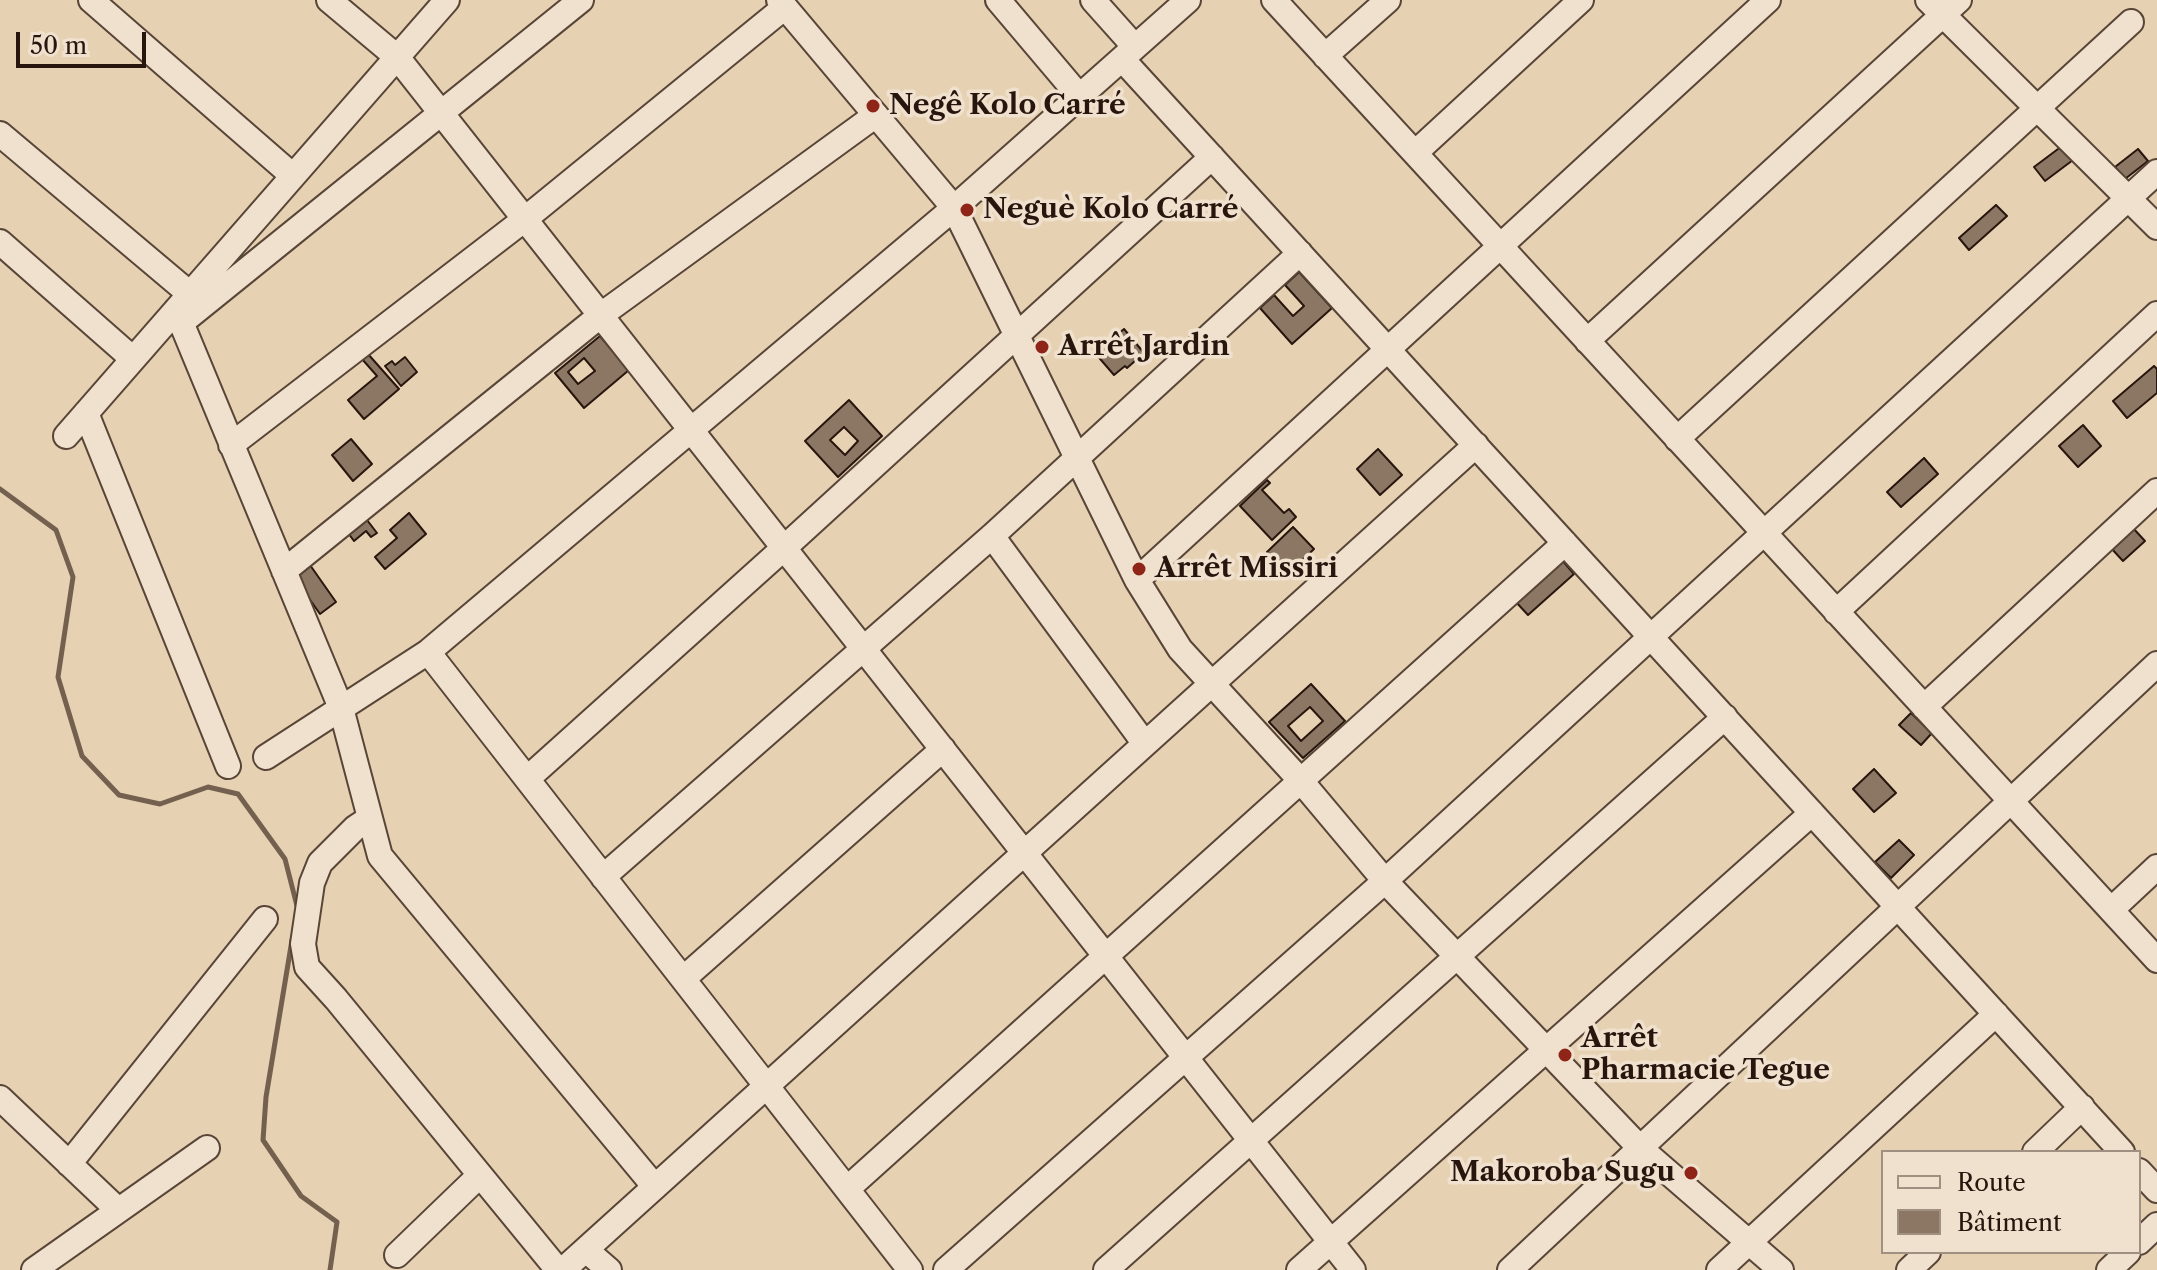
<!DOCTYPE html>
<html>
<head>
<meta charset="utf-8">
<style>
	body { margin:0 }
	#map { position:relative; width:2157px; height:1270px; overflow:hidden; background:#e7d1b3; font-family:"Libre Caslon Text",serif }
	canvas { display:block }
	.legend { position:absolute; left:1881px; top:1150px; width:260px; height:104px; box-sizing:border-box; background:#efe1ce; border:2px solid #9f9081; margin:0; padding:10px 14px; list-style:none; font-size:24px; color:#28160e }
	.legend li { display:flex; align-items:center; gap:16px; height:40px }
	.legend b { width:40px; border:2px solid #9f9081 }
	.scale { position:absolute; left:16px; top:32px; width:130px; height:36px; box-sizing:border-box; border:4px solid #28160e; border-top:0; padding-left:10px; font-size:24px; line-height:28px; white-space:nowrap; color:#28160e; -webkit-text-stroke:6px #efe1ce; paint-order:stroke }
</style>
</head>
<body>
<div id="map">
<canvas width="2157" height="1270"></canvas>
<ul class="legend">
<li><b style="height:10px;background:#efe1ce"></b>Route</li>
<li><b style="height:22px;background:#8b7764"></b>Bâtiment</li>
</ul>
<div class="scale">50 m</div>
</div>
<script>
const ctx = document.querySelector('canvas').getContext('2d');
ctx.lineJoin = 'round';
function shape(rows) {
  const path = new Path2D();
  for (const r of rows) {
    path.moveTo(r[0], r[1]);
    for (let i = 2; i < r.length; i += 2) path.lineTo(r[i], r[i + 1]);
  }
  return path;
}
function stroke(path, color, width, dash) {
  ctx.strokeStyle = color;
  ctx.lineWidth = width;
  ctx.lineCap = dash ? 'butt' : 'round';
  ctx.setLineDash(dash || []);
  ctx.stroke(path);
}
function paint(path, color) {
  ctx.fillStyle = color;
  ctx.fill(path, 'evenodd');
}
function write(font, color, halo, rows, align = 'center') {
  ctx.font = font + ' "Libre Caslon Text",serif';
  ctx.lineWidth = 7;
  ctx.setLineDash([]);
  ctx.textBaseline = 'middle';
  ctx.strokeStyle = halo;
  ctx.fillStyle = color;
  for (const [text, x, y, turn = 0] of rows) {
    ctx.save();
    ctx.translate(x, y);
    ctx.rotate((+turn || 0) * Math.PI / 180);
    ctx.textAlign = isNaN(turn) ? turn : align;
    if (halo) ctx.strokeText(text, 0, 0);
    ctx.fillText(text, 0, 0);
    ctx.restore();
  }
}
const stream = shape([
	[0,489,56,530,73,577,58,677,82,756,119,795,160,804,208,787,238,794,285,859,297,906],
	[292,940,266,1097,263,1140,301,1196,337,1222,330,1270]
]);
const building = shape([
	[2062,146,2073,160,2045,181,2034,167,2062,146],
	[2138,149,2148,161,2125,179,2115,167,2138,149],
	[1996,205,2007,216,1969,250,1959,238,1996,205],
	[1299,272,1332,308,1292,344,1260,308,1274,295,1293,316,1304,306,1285,285,1299,272],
	[1124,329,1144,353,1127,368,1125,366,1114,375,1095,353,1124,329],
	[600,336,629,370,584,408,555,373,600,336],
	[584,358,595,371,578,384,568,372,584,358],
	[368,354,399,389,364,419,348,400,377,376,362,359,368,354],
	[405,357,417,372,401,386,385,366,392,361,395,365,405,357],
	[2154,366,2157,369,2157,393,2127,418,2113,401,2154,366],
	[849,400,882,436,838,477,805,441,849,400],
	[844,427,858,441,845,455,830,440,844,427],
	[2083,425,2101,446,2078,467,2059,446,2083,425],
	[351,439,372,464,353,481,332,455,351,439],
	[1378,449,1402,475,1380,495,1357,469,1378,449],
	[1924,458,1938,474,1901,507,1887,492,1924,458],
	[1267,480,1270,483,1262,490,1284,513,1289,509,1296,517,1272,540,1240,506,1267,480],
	[409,513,426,534,385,569,375,557,397,538,390,530,409,513],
	[367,520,377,533,371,537,366,531,354,541,348,533,367,520],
	[1293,527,1314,549,1288,574,1267,552,1293,527],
	[2133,528,2145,541,2123,561,2111,548,2133,528],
	[1562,560,1574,574,1528,615,1515,601,1562,560],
	[310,565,336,602,320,614,294,577,310,565],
	[1311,684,1345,721,1303,758,1269,722,1311,684],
	[1310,707,1323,721,1301,741,1288,726,1310,707],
	[1911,713,1932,733,1921,745,1899,725,1911,713],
	[1874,769,1896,793,1874,812,1853,789,1874,769],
	[1899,840,1914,855,1891,878,1875,862,1899,840]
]);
const minor = shape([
	[91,0,293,176],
	[329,0,397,57,1353,1270],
	[779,0,954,208,1137,580,1180,649,1301,781,1385,881,1640,1148,1781,1270],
	[998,0,1080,97],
	[1093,0,1135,47],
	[1274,0,2157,960],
	[1928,0,2157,227],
	[1325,56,1388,0],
	[1122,59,2122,1152],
	[0,134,190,294],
	[1415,153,1581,0],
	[0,242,133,359],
	[176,310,341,708,380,856,655,1187],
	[181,323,581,0],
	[1587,341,1959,0],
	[86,413,228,766],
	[66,436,447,0],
	[1677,439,2131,22],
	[231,445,525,219,785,7],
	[992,536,1145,744],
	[284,571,601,315,876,115],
	[1137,580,1768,0],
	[1836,612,2157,314],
	[428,652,910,1270],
	[1924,707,2157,491],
	[266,757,428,652,954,208,1188,0],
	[527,779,784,548,1212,157],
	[370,818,355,828,320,863,312,883,303,944,307,967,336,999,558,1270],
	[603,877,992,536,1300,253],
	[2111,910,2157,867],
	[683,979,943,749],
	[0,1098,118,1210],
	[2035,1152,2082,1107],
	[69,1164,265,919],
	[2139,1171,2157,1190],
	[847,1189,1565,543],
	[2139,1242,2157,1225],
	[586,1250,609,1270],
	[397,1255,480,1175],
	[34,1270,207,1148],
	[563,1270,1476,445],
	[946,1270,1385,881,2157,172],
	[1106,1270,1725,717],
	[1299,1270,1812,813],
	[1510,1270,2157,664],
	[1719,1270,1996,1014],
	[1909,1270,1928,1252],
	[2109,1270,2128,1252]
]);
const markers = [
	[873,106,8,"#8f2418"],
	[967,210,8,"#8f2418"],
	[1042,347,8,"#8f2418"],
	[1139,569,8,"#8f2418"],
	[1565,1055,8,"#8f2418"],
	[1691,1173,8,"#8f2418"]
];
const poiNames = [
	["Negê Kolo Carré",889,106],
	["Neguè Kolo Carré",983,210],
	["Arrêt Jardin",1058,347],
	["Arrêt Missiri",1155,569],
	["Arrêt",1581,1039],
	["Pharmacie Tegue",1581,1071],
	["Makoroba Sugu",1675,1173,"right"]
];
stroke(stream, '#74604f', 5);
paint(building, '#8b7764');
stroke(building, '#28160e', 2);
stroke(minor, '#584537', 28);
stroke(minor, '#efe1ce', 24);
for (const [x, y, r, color] of markers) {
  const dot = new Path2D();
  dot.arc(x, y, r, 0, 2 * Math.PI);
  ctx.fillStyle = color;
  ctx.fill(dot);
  stroke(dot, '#efe1ce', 3);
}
write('bold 28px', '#28160e', '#efe1ce', poiNames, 'left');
</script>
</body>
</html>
